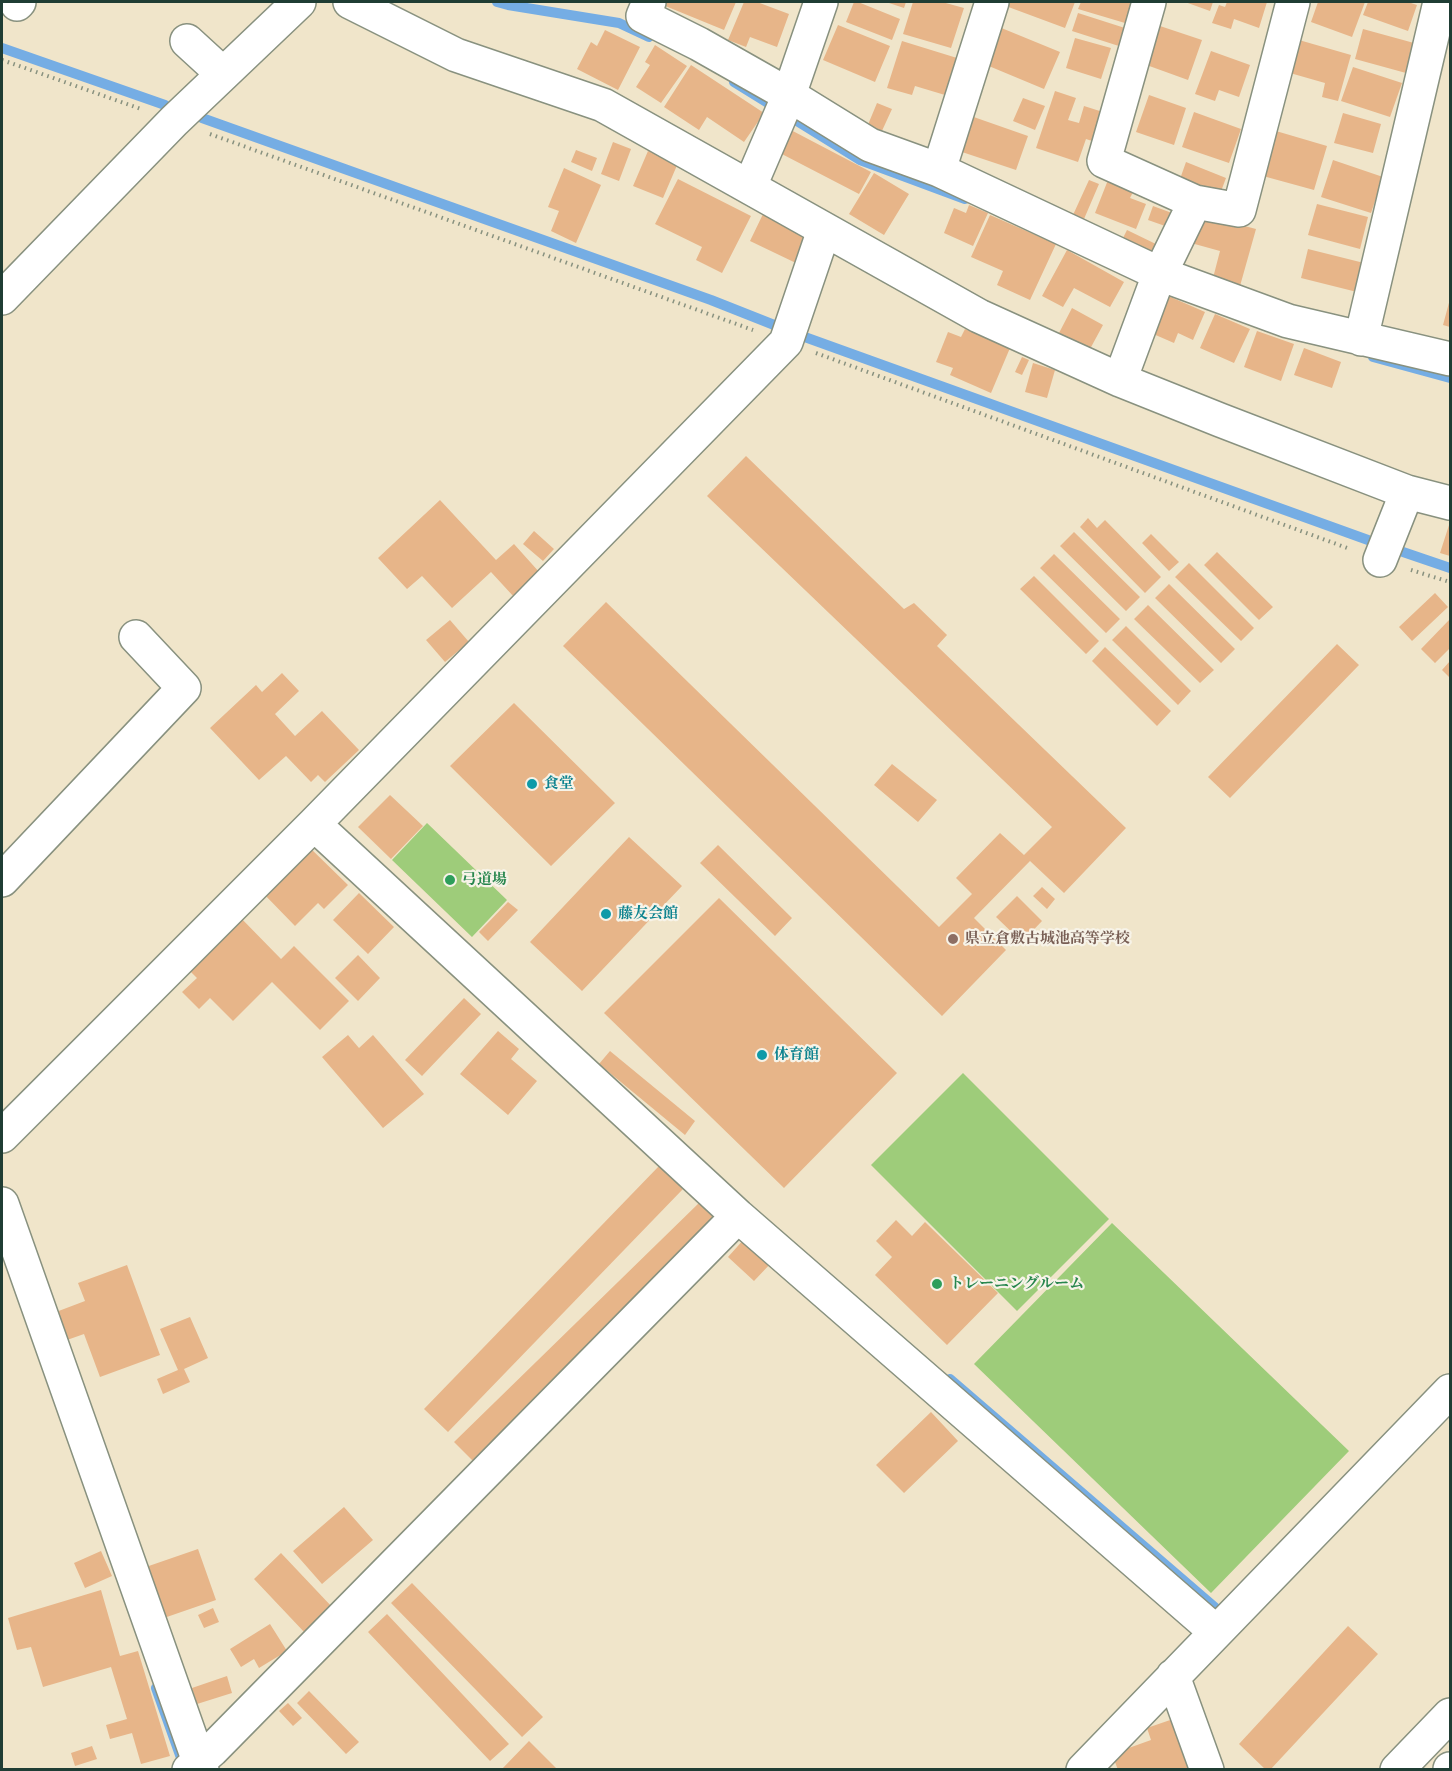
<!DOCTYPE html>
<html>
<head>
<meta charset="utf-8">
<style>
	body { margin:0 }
	#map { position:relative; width:1452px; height:1771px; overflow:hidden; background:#f0e5ca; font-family:"Libre Caslon Text",serif }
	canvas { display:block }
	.frame { position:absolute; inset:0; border:3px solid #1f3d34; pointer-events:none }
</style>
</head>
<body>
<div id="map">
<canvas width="1452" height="1771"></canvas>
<div class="frame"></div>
</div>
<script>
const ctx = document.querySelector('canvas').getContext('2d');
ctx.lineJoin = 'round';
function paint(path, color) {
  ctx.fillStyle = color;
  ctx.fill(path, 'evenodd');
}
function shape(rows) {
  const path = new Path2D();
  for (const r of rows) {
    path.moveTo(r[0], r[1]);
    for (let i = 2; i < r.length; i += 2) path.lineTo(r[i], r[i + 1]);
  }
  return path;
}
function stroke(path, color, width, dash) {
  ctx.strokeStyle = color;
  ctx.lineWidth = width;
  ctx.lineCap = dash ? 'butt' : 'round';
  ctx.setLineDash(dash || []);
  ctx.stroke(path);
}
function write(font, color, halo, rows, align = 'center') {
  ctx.font = font + ' "Libre Caslon Text","Noto Serif JP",serif';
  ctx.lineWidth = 4.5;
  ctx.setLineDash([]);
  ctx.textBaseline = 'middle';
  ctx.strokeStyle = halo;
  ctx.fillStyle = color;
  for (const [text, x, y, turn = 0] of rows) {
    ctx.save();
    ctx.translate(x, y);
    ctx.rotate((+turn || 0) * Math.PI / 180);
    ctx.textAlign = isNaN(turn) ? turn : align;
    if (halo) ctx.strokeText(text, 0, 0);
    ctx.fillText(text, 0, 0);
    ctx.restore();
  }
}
const green = shape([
	[427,823,507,900,472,937,392,860],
	[963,1073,1109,1219,1017,1311,871,1165],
	[1112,1223,1349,1451,1211,1593,974,1364]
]);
const stream = shape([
	[497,2,508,5,619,23,649,37],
	[2,48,165,105],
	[734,82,860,160,965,199],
	[202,118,711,300,802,336,1368,540],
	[1373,357,1450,378],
	[1403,552,1450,568],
	[950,1379,1218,1610],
	[156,1688,185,1769]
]);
const building = shape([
	[658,2,736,2,724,30,658,3],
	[744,2,757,2,789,14,777,47,750,37,746,47,728,40],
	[854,2,858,2,900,19,892,40,846,22],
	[886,2,906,2,904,8],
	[913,2,942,2,964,8,951,48,903,34],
	[1004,2,1075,2,1065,28,1003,5],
	[1081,2,1132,2,1125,23,1078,9],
	[1185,2,1213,2,1210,11],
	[1227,2,1267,2,1259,28,1234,19,1231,29,1212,23,1219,5,1225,7],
	[1318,2,1365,2,1352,37,1311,22],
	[1368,2,1408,2,1417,5,1408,31,1363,15],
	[1078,13,1128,29,1122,47,1072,31],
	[1154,24,1202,40,1188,80,1141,63],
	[838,25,890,46,875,82,823,60],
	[999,27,1060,52,1044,89,984,64],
	[1363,29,1414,43,1406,73,1355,59],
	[605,30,640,47,618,90,577,69,591,42,597,46],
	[1075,38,1111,48,1101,79,1066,68],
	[1299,40,1351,55,1338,101,1322,97,1325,83,1290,73],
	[902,41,957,58,945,95,915,86,912,95,887,88],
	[655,45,687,66,661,103,636,87,650,65,645,62],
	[1211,51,1250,65,1239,97,1219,90,1215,101,1195,94],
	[691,65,764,113,744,142,707,117,699,130,664,107],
	[1353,67,1402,83,1390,117,1341,101],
	[1055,91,1076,98,1068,120,1079,123,1084,106,1106,113,1095,142,1086,139,1078,162,1036,148],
	[1149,95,1186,108,1174,145,1136,132],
	[1023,98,1045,106,1035,130,1013,121],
	[877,103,892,109,881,133,867,127],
	[1194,112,1241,129,1229,163,1182,147],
	[1343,113,1381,124,1373,153,1334,143],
	[968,115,1028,136,1016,170,956,150],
	[789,129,871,172,859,194,778,152],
	[1276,131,1327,146,1314,190,1263,176],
	[613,142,631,149,619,181,601,174],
	[576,150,597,158,592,171,571,162],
	[648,151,678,163,663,198,633,186],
	[1333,160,1383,177,1371,213,1321,197],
	[1186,162,1226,178,1220,194,1180,179],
	[564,168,601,185,576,243,551,231,559,211,548,207],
	[874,173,909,194,884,235,849,214],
	[678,179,751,216,722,273,696,260,702,247,655,224],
	[1089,180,1099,184,1084,219,1073,215],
	[1108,180,1134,190,1130,198,1146,204,1136,229,1095,213],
	[1317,204,1368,217,1360,249,1308,235],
	[969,205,988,213,973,246,944,233,954,208,966,213],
	[1153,206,1172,213,1168,227,1148,220],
	[764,212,812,236,798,264,750,241],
	[1199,214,1256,229,1240,286,1213,278,1220,251,1191,243],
	[990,215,1056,244,1030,300,997,285,1003,271,971,257],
	[1127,230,1162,247,1154,263,1119,246],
	[1308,249,1364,263,1357,292,1301,278],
	[1067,250,1124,282,1110,307,1074,288,1063,307,1042,296],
	[1166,295,1205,312,1193,340,1178,333,1174,343,1151,333],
	[1450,299,1450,327,1443,325],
	[1072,308,1103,325,1090,349,1059,333],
	[1215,314,1250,329,1234,363,1200,348],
	[965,329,1010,348,991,393,950,375,953,368,936,362,948,332,961,337],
	[1257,331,1294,344,1281,381,1244,367],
	[1304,348,1341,362,1332,388,1294,375],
	[1022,357,1029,360,1022,375,1015,372],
	[1033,363,1055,370,1047,398,1025,392],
	[746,456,904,609,914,603,947,635,937,646,1126,828,1064,893,1030,861,974,918,1006,950,942,1016,563,646,606,602,939,927,972,894,956,878,1000,833,1024,855,1052,827,707,496],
	[440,500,496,560,514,544,540,573,514,597,491,572,452,608,422,576,407,589,378,558],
	[1088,518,1097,528,1105,520,1161,577,1145,593,1080,527],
	[1450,522,1450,556,1440,553],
	[534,531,554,549,543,561,523,544],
	[1074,532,1140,597,1126,611,1060,546],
	[1151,534,1179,562,1169,571,1142,543],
	[1217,552,1273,607,1259,620,1204,565],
	[1054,554,1120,619,1106,633,1040,568],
	[1189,563,1254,628,1241,641,1175,577],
	[1034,576,1099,641,1086,654,1020,589],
	[1169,584,1235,649,1221,663,1155,598],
	[1435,593,1448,607,1412,641,1399,627],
	[1148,605,1214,670,1200,683,1134,619],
	[1450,619,1450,648,1435,663,1421,649],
	[450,620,469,642,445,662,426,640],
	[1126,626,1191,691,1178,705,1112,640],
	[1337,644,1359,665,1230,798,1208,777],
	[1105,647,1171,711,1157,726,1092,661],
	[1450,661,1450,678,1442,670],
	[282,673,299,691,275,714,295,736,322,711,359,750,325,782,318,775,311,782,286,756,259,780,210,728,256,685,262,692],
	[514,703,615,803,551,866,450,766],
	[892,764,937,800,918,822,874,785],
	[390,795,423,826,391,859,358,827],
	[629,837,682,886,582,991,530,942],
	[307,845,348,885,324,909,318,903,295,926,261,891],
	[718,845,792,918,775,936,700,863],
	[1042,887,1055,899,1047,909,1033,896],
	[359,893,394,927,368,954,333,920],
	[1017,896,1042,921,1022,942,996,917],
	[719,898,897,1073,784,1188,604,1013],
	[508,902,518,910,488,941,479,932],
	[237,914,281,959,294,946,349,1001,320,1030,272,982,233,1021,210,998,199,1009,182,992,197,978,184,965],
	[358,955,380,978,358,1001,335,978],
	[464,998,481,1014,422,1076,405,1060],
	[498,1031,519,1049,511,1059,537,1081,508,1115,460,1074],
	[348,1035,359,1048,373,1035,424,1094,383,1128,322,1057],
	[610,1051,695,1121,685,1135,599,1064],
	[659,1166,683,1189,448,1432,424,1409],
	[701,1201,721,1221,474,1462,454,1442],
	[896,1220,912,1236,925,1222,998,1293,947,1345,875,1275,892,1257,876,1241],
	[746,1237,772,1262,754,1281,728,1257],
	[127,1265,160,1355,100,1377,84,1334,67,1340,56,1312,85,1301,78,1283],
	[190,1317,208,1358,184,1369,190,1382,163,1394,157,1379,178,1370,160,1329],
	[931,1412,958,1441,904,1493,876,1465],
	[344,1507,373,1540,322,1584,293,1551],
	[198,1549,216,1600,161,1619,143,1568],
	[101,1551,112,1576,85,1588,74,1563],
	[281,1553,333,1608,306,1634,254,1579],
	[412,1583,543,1717,522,1737,391,1603],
	[101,1590,120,1656,138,1651,170,1756,141,1764,132,1733,110,1739,106,1725,127,1719,111,1667,43,1687,31,1647,17,1650,8,1618],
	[213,1608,219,1622,204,1628,198,1615],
	[387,1614,509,1744,490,1761,368,1632],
	[270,1624,287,1651,259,1668,254,1659,241,1667,230,1649],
	[1348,1626,1378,1654,1270,1770,1266,1770,1239,1744],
	[227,1676,232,1693,197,1704,192,1688],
	[309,1691,359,1742,346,1754,297,1703],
	[288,1703,302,1718,293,1726,279,1711],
	[1176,1718,1192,1766,1183,1770,1118,1770,1112,1754,1151,1740,1147,1728],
	[529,1741,558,1770,501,1770],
	[92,1746,97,1759,75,1766,71,1753]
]);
const path = shape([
	[2,60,141,109],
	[210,134,753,330],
	[816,353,1350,549],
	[1411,570,1450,582]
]);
const minor = shape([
	[350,2,456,55,603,105,979,316,1120,380,1220,420,1407,492,1450,503],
	[649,2,643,16,699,44,789,95,870,145,939,170,1160,274,1288,321,1450,359],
	[1149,2,1104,161,1195,202,1239,210,1293,2],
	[17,4,19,2],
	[187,41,223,74],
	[939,170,992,2],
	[750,186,789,95,821,2],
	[2,298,174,121,299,2],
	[1361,339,1440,2],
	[1120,380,1157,280,1195,202],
	[1380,560,1407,492],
	[314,824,738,1216,1216,1632],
	[2,880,184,688,136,637],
	[2,1136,314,824,786,342,824,230],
	[2,1204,202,1770],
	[1173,1676,1207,1770],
	[189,1770,212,1750,738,1216],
	[1083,1770,1450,1391],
	[1397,1770,1450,1715],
	[1450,1770,1450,1769]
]);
const markers = [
	[532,784,6,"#0f9aa8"],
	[450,880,6,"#2e9e5b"],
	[606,914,6,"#0f9aa8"],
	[953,939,6,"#8d6e63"],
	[762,1055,6,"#0f9aa8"],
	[937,1284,6,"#2e9e5b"]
];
const cultureNames = [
	["食堂",544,784],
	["藤友会館",618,914],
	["体育館",774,1055]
];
const leisureNames = [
	["弓道場",462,880],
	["トレーニングルーム",949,1284]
];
const educationNames = [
	["県立倉敷古城池高等学校",965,939]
];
paint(green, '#9ecc7a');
stroke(stream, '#75ade4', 10);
paint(building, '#e7b589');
stroke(minor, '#88917f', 36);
stroke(path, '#88917f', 4, [1.5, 4.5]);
stroke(minor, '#fff', 33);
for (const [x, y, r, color] of markers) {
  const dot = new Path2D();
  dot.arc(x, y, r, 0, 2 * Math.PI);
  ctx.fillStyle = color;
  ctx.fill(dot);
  stroke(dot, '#f7f3e8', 2);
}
write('bold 15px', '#0d838f', '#f7f3e8', cultureNames, 'left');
write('bold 15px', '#27864d', '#f7f3e8', leisureNames, 'left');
write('bold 15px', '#785e54', '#f7f3e8', educationNames, 'left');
</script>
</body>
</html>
